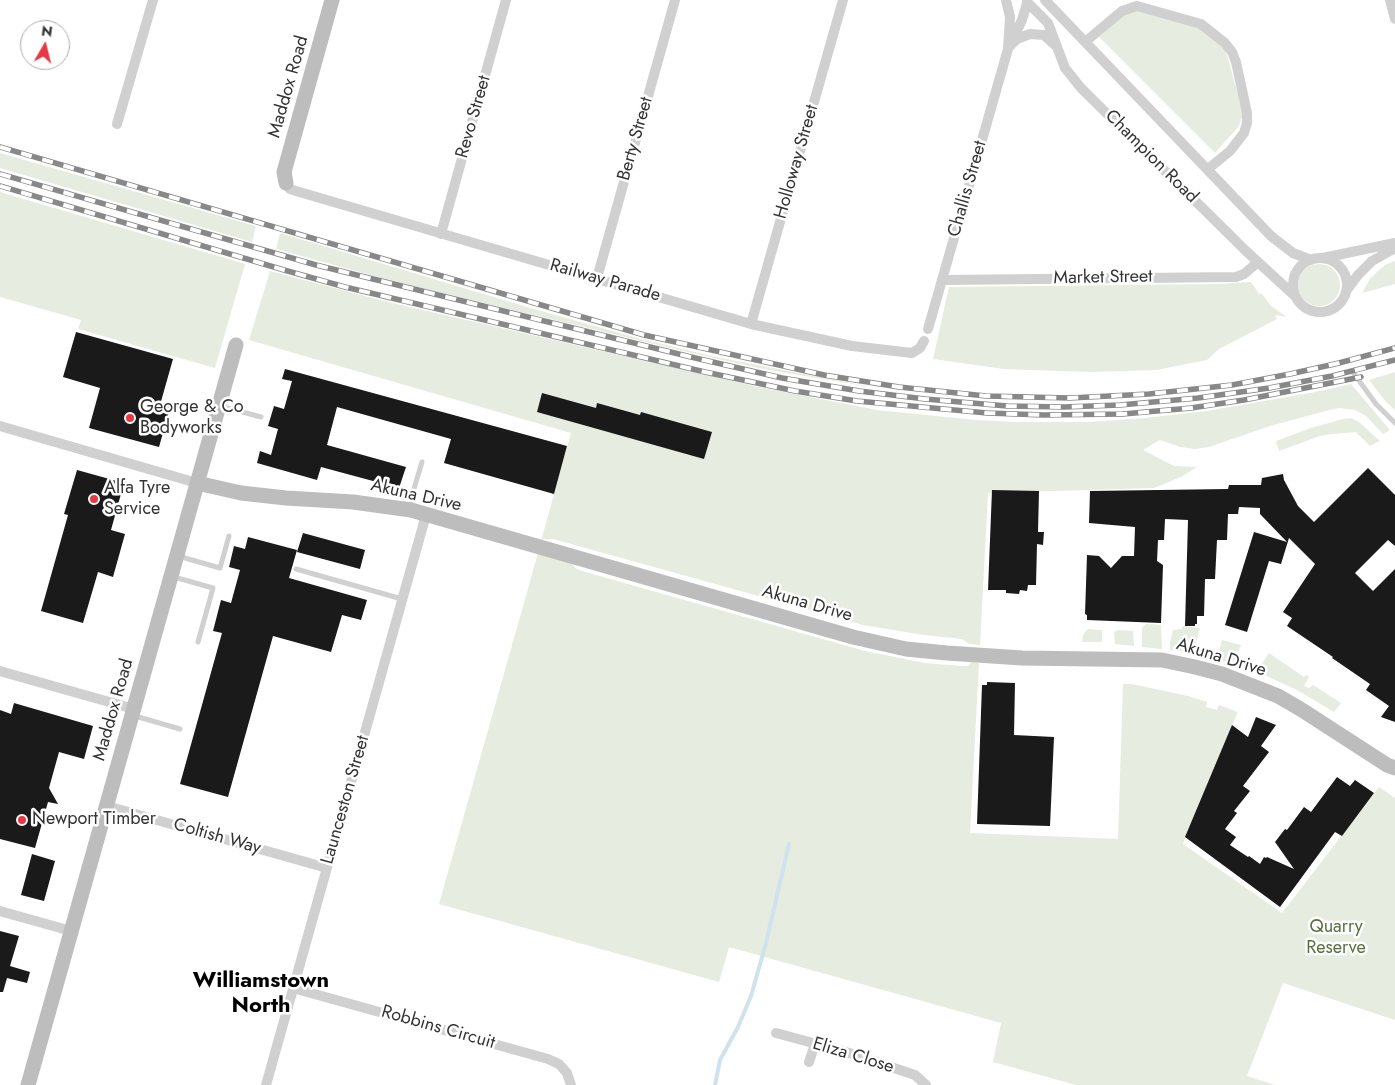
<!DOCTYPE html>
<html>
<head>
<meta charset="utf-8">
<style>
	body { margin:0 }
	#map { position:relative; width:1395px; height:1085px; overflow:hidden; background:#fff; font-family:Jost,sans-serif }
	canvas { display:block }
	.north { position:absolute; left:20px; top:20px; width:50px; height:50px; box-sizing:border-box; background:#fff; border:1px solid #adadad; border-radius:50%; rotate:8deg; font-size:14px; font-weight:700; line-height:20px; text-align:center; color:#333 }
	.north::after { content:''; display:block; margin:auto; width:18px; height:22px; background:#e63946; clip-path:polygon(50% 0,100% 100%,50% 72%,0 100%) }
</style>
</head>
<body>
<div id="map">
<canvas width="1395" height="1085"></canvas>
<div class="north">N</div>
</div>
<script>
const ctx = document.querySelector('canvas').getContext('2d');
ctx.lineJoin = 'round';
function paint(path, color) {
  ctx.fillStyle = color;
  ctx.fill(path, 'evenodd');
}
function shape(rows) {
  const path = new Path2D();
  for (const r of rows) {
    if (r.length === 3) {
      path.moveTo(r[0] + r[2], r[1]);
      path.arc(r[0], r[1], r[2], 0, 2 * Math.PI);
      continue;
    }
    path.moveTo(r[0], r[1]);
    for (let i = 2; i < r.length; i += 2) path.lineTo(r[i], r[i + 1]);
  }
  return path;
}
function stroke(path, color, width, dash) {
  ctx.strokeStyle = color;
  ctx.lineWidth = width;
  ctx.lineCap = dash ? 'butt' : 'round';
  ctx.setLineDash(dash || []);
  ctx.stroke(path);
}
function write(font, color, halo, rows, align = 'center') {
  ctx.font = font + ' Jost,sans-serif';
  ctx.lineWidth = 5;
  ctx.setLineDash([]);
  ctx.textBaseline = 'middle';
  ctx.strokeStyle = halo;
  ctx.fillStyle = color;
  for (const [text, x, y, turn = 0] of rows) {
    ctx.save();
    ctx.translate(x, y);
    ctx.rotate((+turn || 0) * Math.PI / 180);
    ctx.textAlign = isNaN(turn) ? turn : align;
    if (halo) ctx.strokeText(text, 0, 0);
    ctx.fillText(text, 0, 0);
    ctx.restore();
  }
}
const green = shape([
	[1140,10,1194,25,1213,38,1224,49,1227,55,1242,110,1242,117,1239,126,1215,153,1099,37,1123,15],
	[0,153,256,226,252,242,0,168],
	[0,192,245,264,215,368,78,329,81,320,0,297],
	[280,233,527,307,641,339,716,357,877,388,763,369,696,354,392,281,276,249],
	[1395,261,1395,284,1362,293,1370,279,1377,272,1385,265],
	[1319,285,21],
	[270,271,388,302,759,387,877,410,976,420,1015,422,1089,422,1145,418,1207,411,1315,392,1351,384,1390,430,1383,434,1366,416,1355,410,1340,408,1329,410,1270,426,1209,447,1195,449,1180,447,1160,440,1143,450,1174,466,1197,467,1181,477,1154,488,988,493,980,645,969,644,962,639,924,635,863,625,553,539,544,539,541,541,571,433,249,340],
	[1251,282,1260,295,1261,293,1271,306,1287,317,1275,315,1277,319,1219,349,1207,360,1156,370,1090,372,1004,369,933,359,949,287,1219,284],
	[1395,372,1395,410,1387,403,1369,380],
	[1351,418,1359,422,1380,441,1370,446,1356,432,1332,434,1320,436,1279,451,1276,441,1311,428,1343,419],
	[538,553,571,562,575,568,582,571,865,651,925,663,961,666,967,666,972,662,979,663,970,833,1118,839,1123,684,1132,684,1188,696,1207,702,1206,707,1217,710,1219,705,1238,712,1183,844,1282,913,1379,787,1395,798,1395,1020,1283,983,1247,1076,1275,1085,1076,1085,993,1062,1001,1023,729,947,719,982,439,904],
	[1146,624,1161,625,1162,649,1142,647,1142,628],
	[1183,626,1200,628,1195,647,1189,652,1170,650,1170,642,1173,630,1181,629],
	[1088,629,1102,630,1102,642,1082,642,1083,635],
	[1118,630,1133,631,1134,646,1115,644,1114,632],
	[1222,640,1241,645,1233,664,1217,659],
	[1269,653,1304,677,1306,675,1309,677,1304,686,1309,688,1313,685,1341,703,1334,712,1297,690,1260,673,1258,669]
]);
const stream = shape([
	[715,1085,720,1060,738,1027,751,996,766,943,789,844]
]);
const building = shape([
	[76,332,173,359,160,405,170,408,159,447,89,428,100,388,63,377],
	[285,369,567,446,554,494,444,463,451,439,337,407,327,445,406,467,399,488,321,467,317,480,257,463,260,451,271,455,278,429,268,426,274,406,284,409,292,381,282,379],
	[542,393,596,408,597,403,640,415,641,412,712,432,704,459,537,412],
	[1368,468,1395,495,1395,546,1388,540,1355,573,1373,591,1395,569,1395,722,1381,717,1389,706,1366,690,1370,684,1332,658,1333,657,1287,626,1292,618,1283,612,1315,564,1289,538,1281,564,1269,561,1247,632,1225,625,1254,532,1287,542,1260,514,1260,508,1239,507,1238,514,1228,514,1227,540,1217,540,1215,579,1205,579,1204,616,1197,616,1197,624,1195,624,1195,626,1185,626,1188,520,1165,519,1164,540,1158,540,1157,561,1163,565,1161,623,1087,620,1087,615,1085,614,1087,555,1099,556,1111,568,1122,556,1134,556,1135,527,1089,523,1090,491,1228,489,1229,485,1261,485,1262,478,1283,474,1284,480,1298,506,1314,522],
	[77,470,124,483,111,530,125,534,113,577,98,572,83,623,41,611,68,515,64,514],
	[992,490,1039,491,1038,532,1044,532,1043,545,1037,544,1036,585,1028,585,1027,591,1020,590,1019,594,1006,593,1006,590,988,590],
	[303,533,365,550,360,569,297,552],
	[248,537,297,550,289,578,367,600,361,620,342,615,331,652,273,636,228,797,180,784,222,633,213,631,221,600,231,603,240,570,229,567,234,546,245,549],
	[987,682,1015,683,1014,735,1054,737,1050,826,977,824,982,685,987,685],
	[14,703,93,726,84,759,59,752,49,788,58,804,48,802,35,848,0,839,0,710,11,714],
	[1256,717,1276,725,1261,746,1269,752,1243,786,1250,791,1234,811,1237,813,1225,829,1236,837,1230,845,1248,857,1249,856,1260,864,1264,857,1266,858,1267,857,1294,869,1275,842,1285,829,1287,830,1304,807,1311,812,1337,777,1350,786,1355,780,1374,793,1342,836,1335,832,1280,907,1185,837,1232,725,1248,737],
	[32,854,55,861,44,901,21,895],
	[0,931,19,936,10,966,30,972,27,983,7,978,3,992,0,992]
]);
const lane = shape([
	[1352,371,1376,404,1395,423],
	[220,406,261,417],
	[411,508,413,492,422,462],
	[178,556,220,568,229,536],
	[296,569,402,599],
	[174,577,213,588,198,642],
	[135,716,180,729]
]);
const street = shape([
	[1045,0,1271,236,1293,253,1311,260],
	[1390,0,1395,19],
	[1027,2,1048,23,1065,68,1081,88,1246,251,1295,296],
	[1012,41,1022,20,1027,3],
	[1085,42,1122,11,1137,6,1201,24,1225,43,1232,52,1236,62,1247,113,1247,123,1244,133,1230,151,1208,169],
	[1008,48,1017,39,1030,34,1044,35,1055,45],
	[117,124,153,0],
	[286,183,290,189,296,191,751,324,852,346,912,353,920,348,924,341],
	[441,234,506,0],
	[1323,258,1395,243],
	[1320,285,27],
	[597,278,675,0],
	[942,280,1236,277,1244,274,1258,262],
	[1346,291,1358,275,1372,261,1395,248],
	[751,324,843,0],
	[928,329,1008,49,1010,17,1006,0],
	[0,426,197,483],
	[0,671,134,709],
	[107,806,327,868],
	[0,911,71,931],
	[293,988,548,1059,559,1064,567,1073,571,1085],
	[776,1033,846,1052,915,1075,926,1085],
	[809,1062,815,1044],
	[266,1085,426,515]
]);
const secondary = shape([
	[286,183,284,172,332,0],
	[197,483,241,493,286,498,353,502,411,510,853,637,906,649,947,653,1022,658,1162,660,1195,667,1222,674,1278,696,1302,710,1387,765,1395,768],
	[28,1085,236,345]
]);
const rail = shape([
	[0,147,644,335,824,375,899,387,986,396,1070,398,1149,394,1232,385,1290,374,1339,363,1395,348],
	[0,174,316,265,691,357,782,378,859,391,925,399,1007,406,1064,407,1120,405,1198,398,1269,388,1332,376,1395,360],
	[0,186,284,270,345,287,705,372,795,391,857,401,987,413,1044,415,1123,414,1191,408,1244,400,1361,377]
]);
const markers = [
	[130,418,5,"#e63946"],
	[94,499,5,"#e63946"],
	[22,820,5,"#e63946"]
];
const streetNames = [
	["Maddox Road",289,87,-74],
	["Revo Street",474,117,-74],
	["Berty Street",636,139,-74],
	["Champion Road",1151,157,45],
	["Holloway Street",797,162,-74],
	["Challis Street",968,189,-74],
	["Market Street",1103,278,-1],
	["Railway Parade",605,281,16],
	["Akuna Drive",416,496,13],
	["Akuna Drive",807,604,16],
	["Akuna Drive",1221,658,17],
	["Maddox Road",114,710,-74],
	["Launceston Street",346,800,-74],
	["Coltish Way",217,837,16],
	["Robbins Circuit",438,1028,16],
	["Eliza Close",853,1056,17]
];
const poiNames = [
	["George & Co",140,408],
	["Bodyworks",140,429],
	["Alfa Tyre",104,489],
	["Service",104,510],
	["Newport Timber",32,820]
];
const parkNames = [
	["Quarry",1336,928],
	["Reserve",1336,949]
];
const districtNames = [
	["Williamstown",261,982],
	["North",261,1007]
];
paint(green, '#e6ecdf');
stroke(stream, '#cfe2ee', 4);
paint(building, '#1a1a1a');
stroke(lane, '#d0d0d0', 5);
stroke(street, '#d0d0d0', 10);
stroke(secondary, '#bdbdbd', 15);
stroke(rail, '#888', 5.5);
stroke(rail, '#fff', 4, [11]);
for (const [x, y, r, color] of markers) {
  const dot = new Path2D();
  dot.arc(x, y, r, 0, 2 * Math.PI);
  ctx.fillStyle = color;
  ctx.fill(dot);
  stroke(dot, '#fff', 2);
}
write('18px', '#333', '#fff', streetNames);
write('18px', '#333', '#fff', poiNames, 'left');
write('18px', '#56703f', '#fff', parkNames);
write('bold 22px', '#000', '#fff', districtNames);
</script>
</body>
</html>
